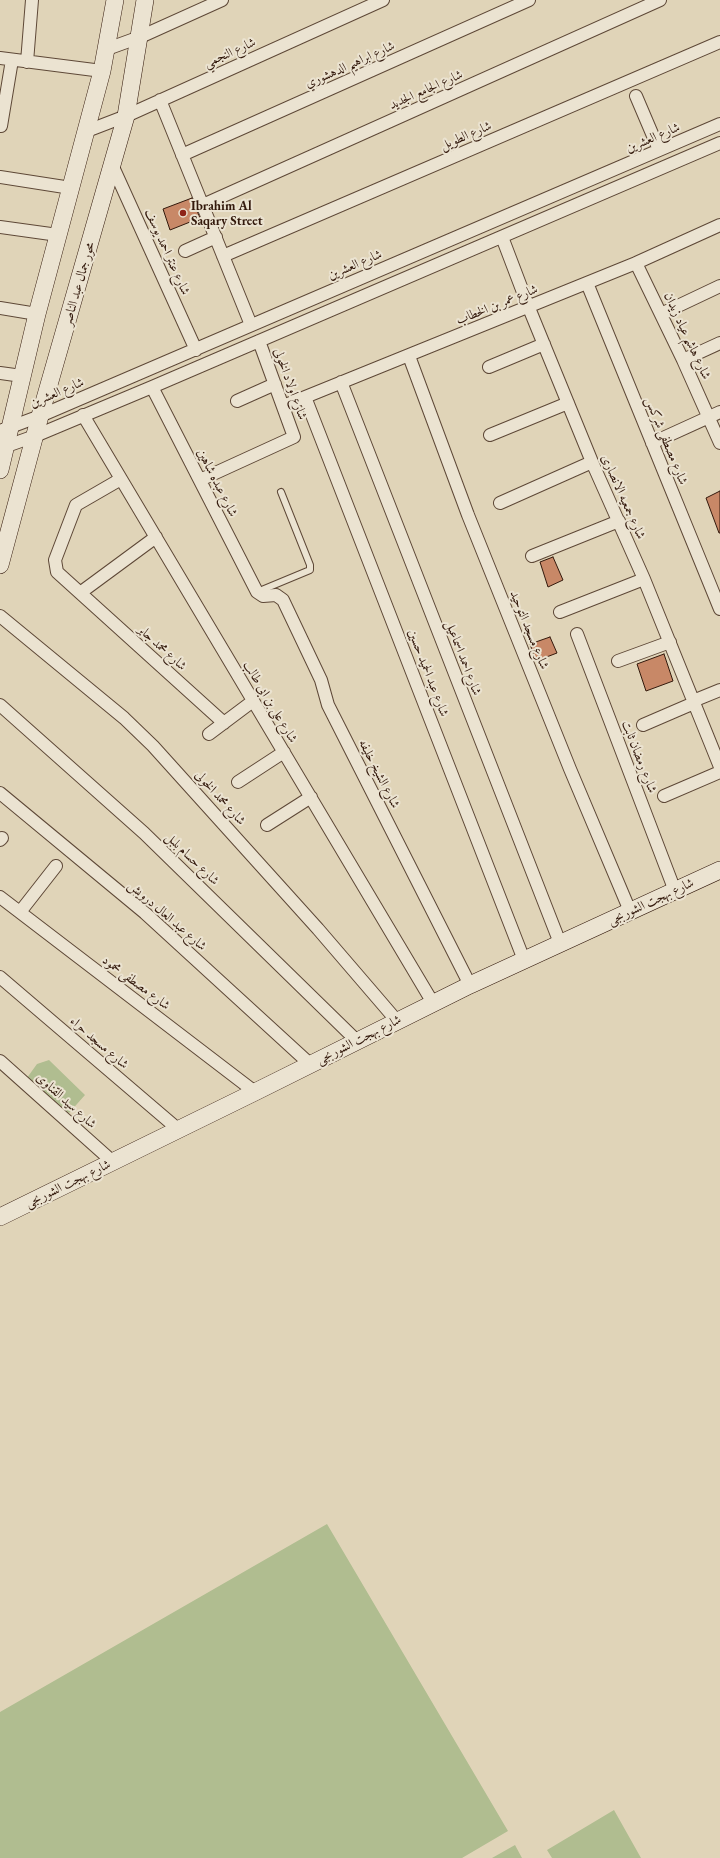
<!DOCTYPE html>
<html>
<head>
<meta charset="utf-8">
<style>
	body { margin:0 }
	canvas { display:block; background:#e0d4b8 }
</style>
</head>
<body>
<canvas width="720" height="1858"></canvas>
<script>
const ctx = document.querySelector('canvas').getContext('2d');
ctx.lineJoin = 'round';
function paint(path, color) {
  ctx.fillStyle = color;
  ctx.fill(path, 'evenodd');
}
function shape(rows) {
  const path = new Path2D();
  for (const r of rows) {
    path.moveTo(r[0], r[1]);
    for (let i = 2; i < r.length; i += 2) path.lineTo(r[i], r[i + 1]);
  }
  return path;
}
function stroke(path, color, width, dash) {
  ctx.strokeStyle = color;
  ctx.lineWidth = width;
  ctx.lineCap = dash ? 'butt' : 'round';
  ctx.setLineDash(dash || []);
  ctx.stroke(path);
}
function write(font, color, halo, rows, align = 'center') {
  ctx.font = font + ' "EB Garamond",Amiri,serif';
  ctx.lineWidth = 4;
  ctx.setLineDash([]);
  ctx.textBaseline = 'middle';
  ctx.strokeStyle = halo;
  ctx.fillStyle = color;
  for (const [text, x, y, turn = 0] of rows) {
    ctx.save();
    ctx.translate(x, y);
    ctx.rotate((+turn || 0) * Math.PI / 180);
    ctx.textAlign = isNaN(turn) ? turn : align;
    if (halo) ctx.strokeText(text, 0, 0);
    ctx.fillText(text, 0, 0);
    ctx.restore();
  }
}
const green = shape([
	[49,1060,85,1095,69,1113,24,1082,37,1064],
	[327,1524,508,1831,462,1858,0,1858,0,1712],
	[614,1810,641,1858,552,1858,547,1850],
	[515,1845,522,1858,492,1858]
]);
const building = shape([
	[192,198,200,218,170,230,163,209,192,198],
	[720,491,720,533,719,533,706,498,720,491],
	[553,557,563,580,548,587,540,562,553,557],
	[550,637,557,653,536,661,530,644,550,637],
	[664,654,673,681,646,691,637,664,664,654]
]);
const lane = shape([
	[257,592,310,570,310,565,281,492]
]);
const street = shape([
	[107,49,140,37,222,0],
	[0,58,102,71],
	[27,62,32,0],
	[636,96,659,150],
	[160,100,251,325],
	[1,126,12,60],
	[87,131,126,116,383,0],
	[182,155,529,0],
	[113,167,196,350],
	[0,177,71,188],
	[203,205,660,0],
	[0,227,58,235],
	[502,237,529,308,592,462,644,579,720,767],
	[185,251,216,237],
	[223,256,720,42],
	[636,263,683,360,720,443],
	[587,283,720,609],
	[0,308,37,314],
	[661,314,720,286],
	[409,356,468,515,570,769,630,911],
	[683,360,720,343],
	[489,367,544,344],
	[0,373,22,376],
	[341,382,560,943],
	[152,387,257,592,263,596,276,595,283,600,321,680,328,705,470,985],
	[305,397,524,960],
	[237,401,275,384],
	[283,406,636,263,720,225],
	[83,415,433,1003],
	[0,431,40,416,720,124],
	[490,435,568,403],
	[652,443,720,412],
	[1,448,35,436,152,387,720,143],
	[121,479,76,505,55,560,57,572,224,723],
	[200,480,294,437,259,341],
	[500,503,592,462],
	[532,556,619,521],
	[80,593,156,537],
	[560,612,644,579],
	[0,616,124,718,153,746,318,929,397,1021],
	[577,634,675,891],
	[618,661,670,642],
	[693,701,720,690],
	[0,705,144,833,357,1041],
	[643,725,694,703],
	[209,734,253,701],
	[238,782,284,752],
	[0,793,145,913,311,1065],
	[664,796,720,772],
	[267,825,311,797],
	[0,840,2,838],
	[0,897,255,1092],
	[20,912,56,866],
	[0,977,179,1130],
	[0,1061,113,1162]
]);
const secondary = shape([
	[0,470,37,314,102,71,115,0],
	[0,565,40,416,126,116,145,0],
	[0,1217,255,1092,470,985,720,870]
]);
const markers = [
	[183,213,4,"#8f2418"]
];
const streetNames = [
	["شارع النجمي",230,53,-24],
	["شارع ابراهيم الدهشوري",350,65,-24],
	["شارع الجامع الجديد",426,90,-24],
	["شارع الطويل",466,136,-23],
	["شارع العشرين",653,138,-23],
	["شارع عنتر احمد يوسف",167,252,66],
	["شارع العشرين",355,265,-23],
	["محور جمال عبد الناصر",79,284,-74],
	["شارع عمر بن الخطاب",497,305,-22],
	["شارع هاشم عياد زيدان",687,336,65],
	["شارع اولاد الخولى",290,384,70],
	["شارع العشرين",57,393,-23],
	["شارع مصطفى شركس",666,441,68],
	["شارع عبده شاهين",217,483,63],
	["شارع جمعيه الانصارى",623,497,66],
	["شارع مسجد التوحيد",529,630,68],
	["شارع محمد جابر",162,648,42],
	["شارع احمد اسماعيل",463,658,69],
	["شارع عبد الحميد حسين",428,673,69],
	["شارع على بن ابى طالب",270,702,59],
	["شارع رمضان ثابت",639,757,69],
	["شارع الشيخ خليفه",379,774,63],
	["شارع محمد الخولى",220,798,48],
	["شارع حسام بلبل",192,859,44],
	["شارع بهجت الشوربجى",651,902,-25],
	["شارع عبد العال درويش",167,916,41],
	["شارع مصطفى محمود",136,983,37],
	["شارع بهجت الشوربجى",359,1040,-27],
	["شارع مسجد حراء",99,1043,41],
	["شارع سيد القناوى",66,1101,42],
	["شارع بهجت الشوربجى",68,1184,-26]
];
const poiNames = [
	["Ibrahim Al",191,206],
	["Saqary Street",191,221]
];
paint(green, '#b0bd90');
paint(building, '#c88867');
stroke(building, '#33190c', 1);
stroke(lane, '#5e4837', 8);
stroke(street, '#5e4837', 14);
stroke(secondary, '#33190c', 18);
stroke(lane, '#ebe3d1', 6);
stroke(street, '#ebe3d1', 12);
stroke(secondary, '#ebe3d1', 17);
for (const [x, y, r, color] of markers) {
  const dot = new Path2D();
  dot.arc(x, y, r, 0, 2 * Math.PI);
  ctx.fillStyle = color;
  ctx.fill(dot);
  stroke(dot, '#ebe3d1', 1.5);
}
write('13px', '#33190c', '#ebe3d1', streetNames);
write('bold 13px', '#33190c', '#ebe3d1', poiNames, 'left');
</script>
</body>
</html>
